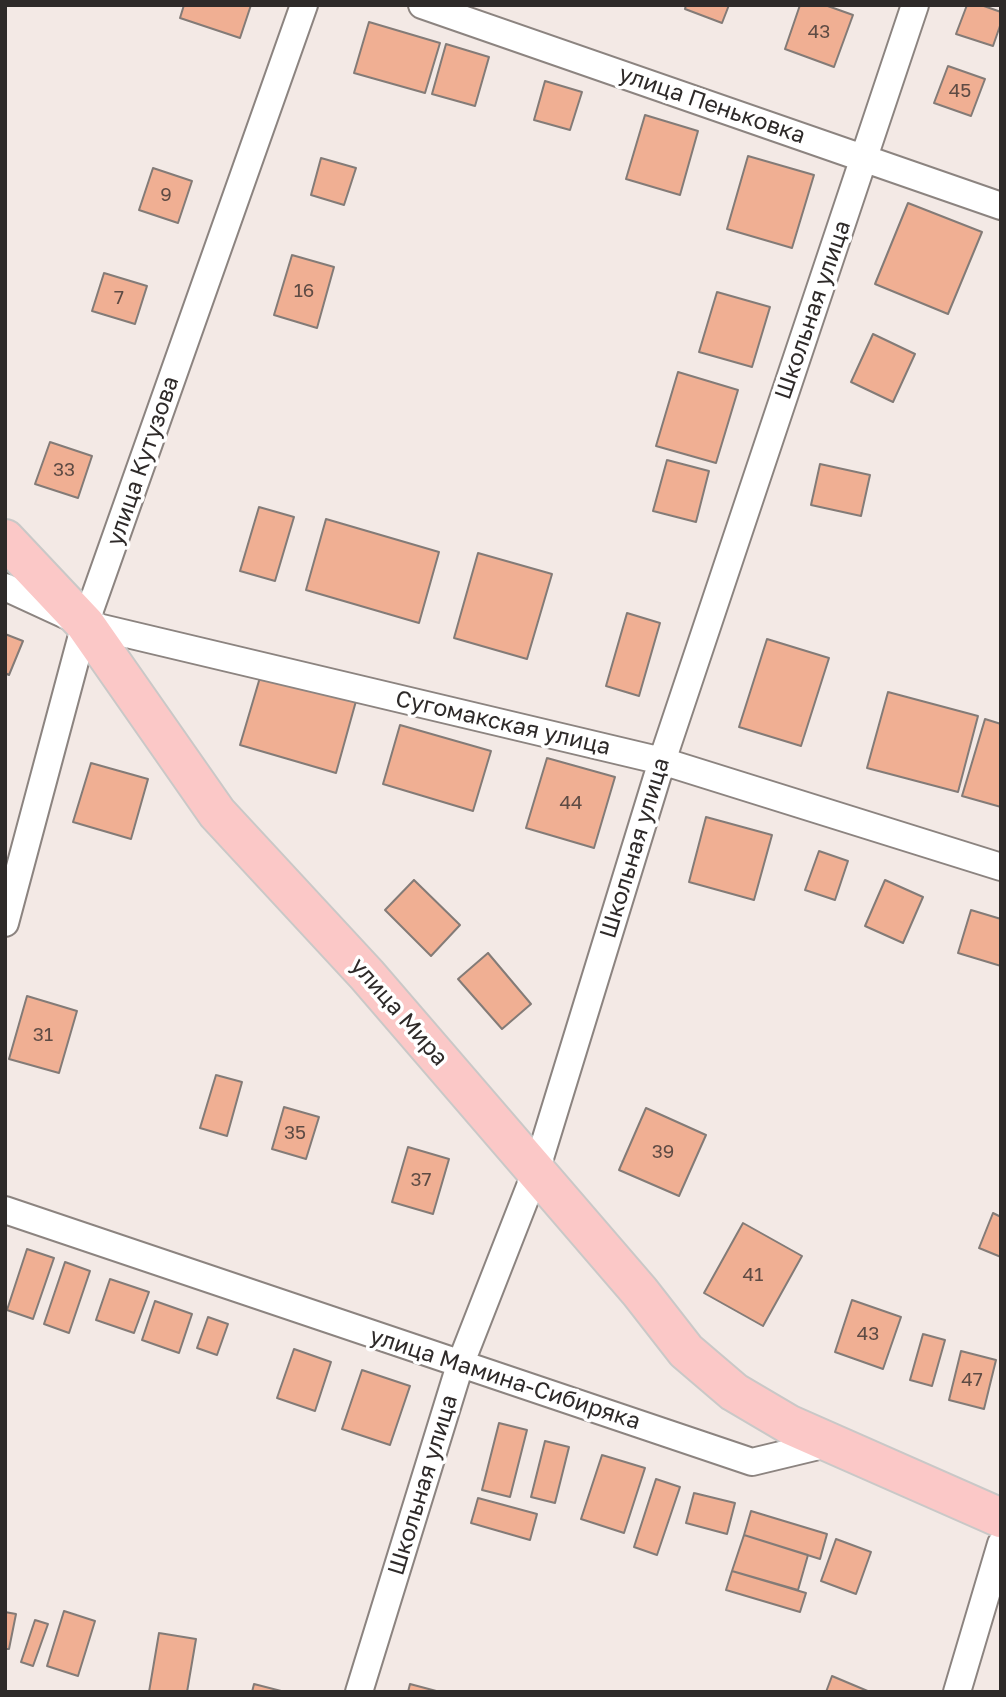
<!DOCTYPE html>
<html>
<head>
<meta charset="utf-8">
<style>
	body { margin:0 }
	#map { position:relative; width:1006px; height:1697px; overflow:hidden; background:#f3e9e5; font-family:"Golos Text",sans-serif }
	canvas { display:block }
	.frame { position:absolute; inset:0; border:7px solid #2e2a29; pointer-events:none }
</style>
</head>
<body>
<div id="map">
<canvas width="1006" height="1697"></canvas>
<div class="frame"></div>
</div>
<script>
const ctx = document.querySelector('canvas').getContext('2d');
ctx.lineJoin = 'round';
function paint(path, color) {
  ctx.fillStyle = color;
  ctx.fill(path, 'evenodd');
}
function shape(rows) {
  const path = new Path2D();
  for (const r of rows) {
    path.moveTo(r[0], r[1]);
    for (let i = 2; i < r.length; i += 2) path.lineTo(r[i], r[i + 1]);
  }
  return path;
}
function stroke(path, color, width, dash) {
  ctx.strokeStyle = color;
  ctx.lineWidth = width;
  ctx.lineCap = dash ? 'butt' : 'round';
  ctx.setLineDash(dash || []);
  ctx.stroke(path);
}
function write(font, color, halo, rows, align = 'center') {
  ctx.font = font + ' "Golos Text",sans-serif';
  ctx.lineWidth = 7;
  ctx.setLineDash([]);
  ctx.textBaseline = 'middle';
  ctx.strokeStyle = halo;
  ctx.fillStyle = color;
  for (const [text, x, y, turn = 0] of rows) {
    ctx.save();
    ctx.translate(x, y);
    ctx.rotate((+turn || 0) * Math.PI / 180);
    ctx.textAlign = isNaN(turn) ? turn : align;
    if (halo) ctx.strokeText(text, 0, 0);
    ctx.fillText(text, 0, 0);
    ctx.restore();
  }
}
const building = shape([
	[184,5,251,5,240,38,180,18,184,5],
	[686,5,729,5,722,23,685,9,686,5],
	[800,5,825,5,853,15,834,67,785,49,800,5],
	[967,5,981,5,1001,12,1001,23,993,46,956,34,967,5],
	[369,22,440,43,425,93,354,73,369,22],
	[446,44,489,57,475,106,432,94,446,44],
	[948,66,985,79,971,116,934,103,948,66],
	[545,81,582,92,570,130,534,120,545,81],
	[645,115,698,131,680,195,626,179,645,115],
	[748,156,814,175,792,248,727,229,748,156],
	[321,158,356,168,344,205,311,195,321,158],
	[153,168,192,181,178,223,139,210,153,168],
	[908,203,982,232,948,314,875,284,908,203],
	[292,255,334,267,317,328,274,315,292,255],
	[104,273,147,286,135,324,92,311,104,273],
	[717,292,770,307,752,367,699,352,717,292],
	[873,334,915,354,893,402,851,382,873,334],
	[678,372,738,390,716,463,656,446,678,372],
	[50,442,92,456,78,498,35,484,50,442],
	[667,460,709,471,696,522,653,511,667,460],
	[820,464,870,475,861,516,811,505,820,464],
	[259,507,294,517,275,581,240,571,259,507],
	[326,519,439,552,419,623,306,590,326,519],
	[478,553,552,574,527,659,454,638,478,553],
	[627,613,660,623,639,696,606,686,627,613],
	[5,634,23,641,9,675,5,673,5,634],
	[767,639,829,658,801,746,739,727,767,639],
	[261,674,356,701,336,773,240,745,261,674],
	[888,692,978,716,958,792,867,768,888,692],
	[985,719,1001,724,1001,807,962,796,985,719],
	[400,725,491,751,473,811,383,784,400,725],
	[547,758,615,777,594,848,526,828,547,758],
	[91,763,148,779,131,839,73,822,91,763],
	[706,817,772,835,754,900,689,882,706,817],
	[819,851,848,861,835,900,805,890,819,851],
	[414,880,460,925,431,956,385,910,414,880],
	[885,880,923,897,903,943,865,926,885,880],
	[971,910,1001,919,1001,966,958,953,971,910],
	[488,953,531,1004,502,1029,458,979,488,953],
	[27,996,77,1011,59,1073,9,1059,27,996],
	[216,1075,242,1082,227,1136,200,1128,216,1075],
	[284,1107,319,1117,306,1159,272,1149,284,1107],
	[646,1108,706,1135,679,1196,619,1170,646,1108],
	[408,1147,449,1159,433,1214,392,1202,408,1147],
	[993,1213,1001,1217,1001,1257,979,1248,993,1213],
	[743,1223,802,1256,763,1326,704,1293,743,1223],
	[27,1249,54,1258,33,1319,7,1310,27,1249],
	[65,1262,90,1271,69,1333,44,1324,65,1262],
	[110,1279,149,1292,134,1333,96,1320,110,1279],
	[852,1300,901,1317,883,1369,835,1352,852,1300],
	[155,1301,192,1314,179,1353,142,1340,155,1301],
	[208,1317,228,1324,217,1355,197,1348,208,1317],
	[923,1334,945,1340,932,1386,910,1380,923,1334],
	[294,1349,331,1362,315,1411,277,1398,294,1349],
	[961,1351,996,1360,984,1409,949,1400,961,1351],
	[362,1370,410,1386,390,1445,342,1429,362,1370],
	[499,1423,527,1430,510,1497,482,1490,499,1423],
	[545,1441,569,1447,555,1503,531,1497,545,1441],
	[602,1455,645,1468,624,1533,581,1519,602,1455],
	[656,1479,680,1487,657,1555,634,1547,656,1479],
	[694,1493,735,1503,727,1534,686,1523,694,1493],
	[478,1498,537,1514,530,1540,471,1523,478,1498],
	[751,1511,827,1534,820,1559,744,1535,751,1511],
	[744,1535,808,1555,798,1590,732,1571,744,1535],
	[836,1539,871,1552,856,1594,821,1581,836,1539],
	[732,1571,806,1593,800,1612,726,1590,732,1571],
	[64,1611,95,1621,78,1676,47,1666,64,1611],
	[5,1612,16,1614,9,1649,5,1649,5,1612],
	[35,1620,48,1624,33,1666,21,1662,35,1620],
	[159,1633,196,1639,187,1692,149,1692,159,1633],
	[832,1676,870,1692,826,1692,832,1676],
	[254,1684,285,1692,252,1692,254,1684],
	[410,1684,440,1692,408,1692,410,1684]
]);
const minor = shape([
	[422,5,1001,206],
	[5,587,85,624,662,761,1001,867],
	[5,923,85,624,304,5],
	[5,1210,752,1462,831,1443],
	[359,1692,460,1365,536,1171,662,761,915,5],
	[957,1692,1001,1544]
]);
const primary = shape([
	[5,539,85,624,217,813,367,975,640,1292,686,1351,734,1392,790,1425,1001,1518]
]);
const numberNames = [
	["43",819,32],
	["45",960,91],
	["9",166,195],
	["16",304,291],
	["7",119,298],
	["33",64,470],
	["44",571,803],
	["31",43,1035],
	["35",295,1133],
	["39",663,1152],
	["37",421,1180],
	["41",753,1275],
	["43",868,1334],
	["47",972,1380]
];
const streetNames = [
	["улица Пеньковка",712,105,19],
	["Школьная улица",813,310,-71],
	["улица Кутузова",143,461,-71],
	["Сугомакская улица",503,723,13],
	["Школьная улица",635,848,-73],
	["улица Мира",399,1012,49],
	["улица Мамина-Сибиряка",505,1379,18],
	["Школьная улица",423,1485,-73]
];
paint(building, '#f0af93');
stroke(building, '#837b77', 2);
stroke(minor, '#8c8480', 30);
stroke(primary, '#c9c8c7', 42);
stroke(minor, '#fff', 26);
stroke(primary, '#fbc8c7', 38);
write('19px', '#5e4b44', null, numberNames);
write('23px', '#2e2a29', '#fff', streetNames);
</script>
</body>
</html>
